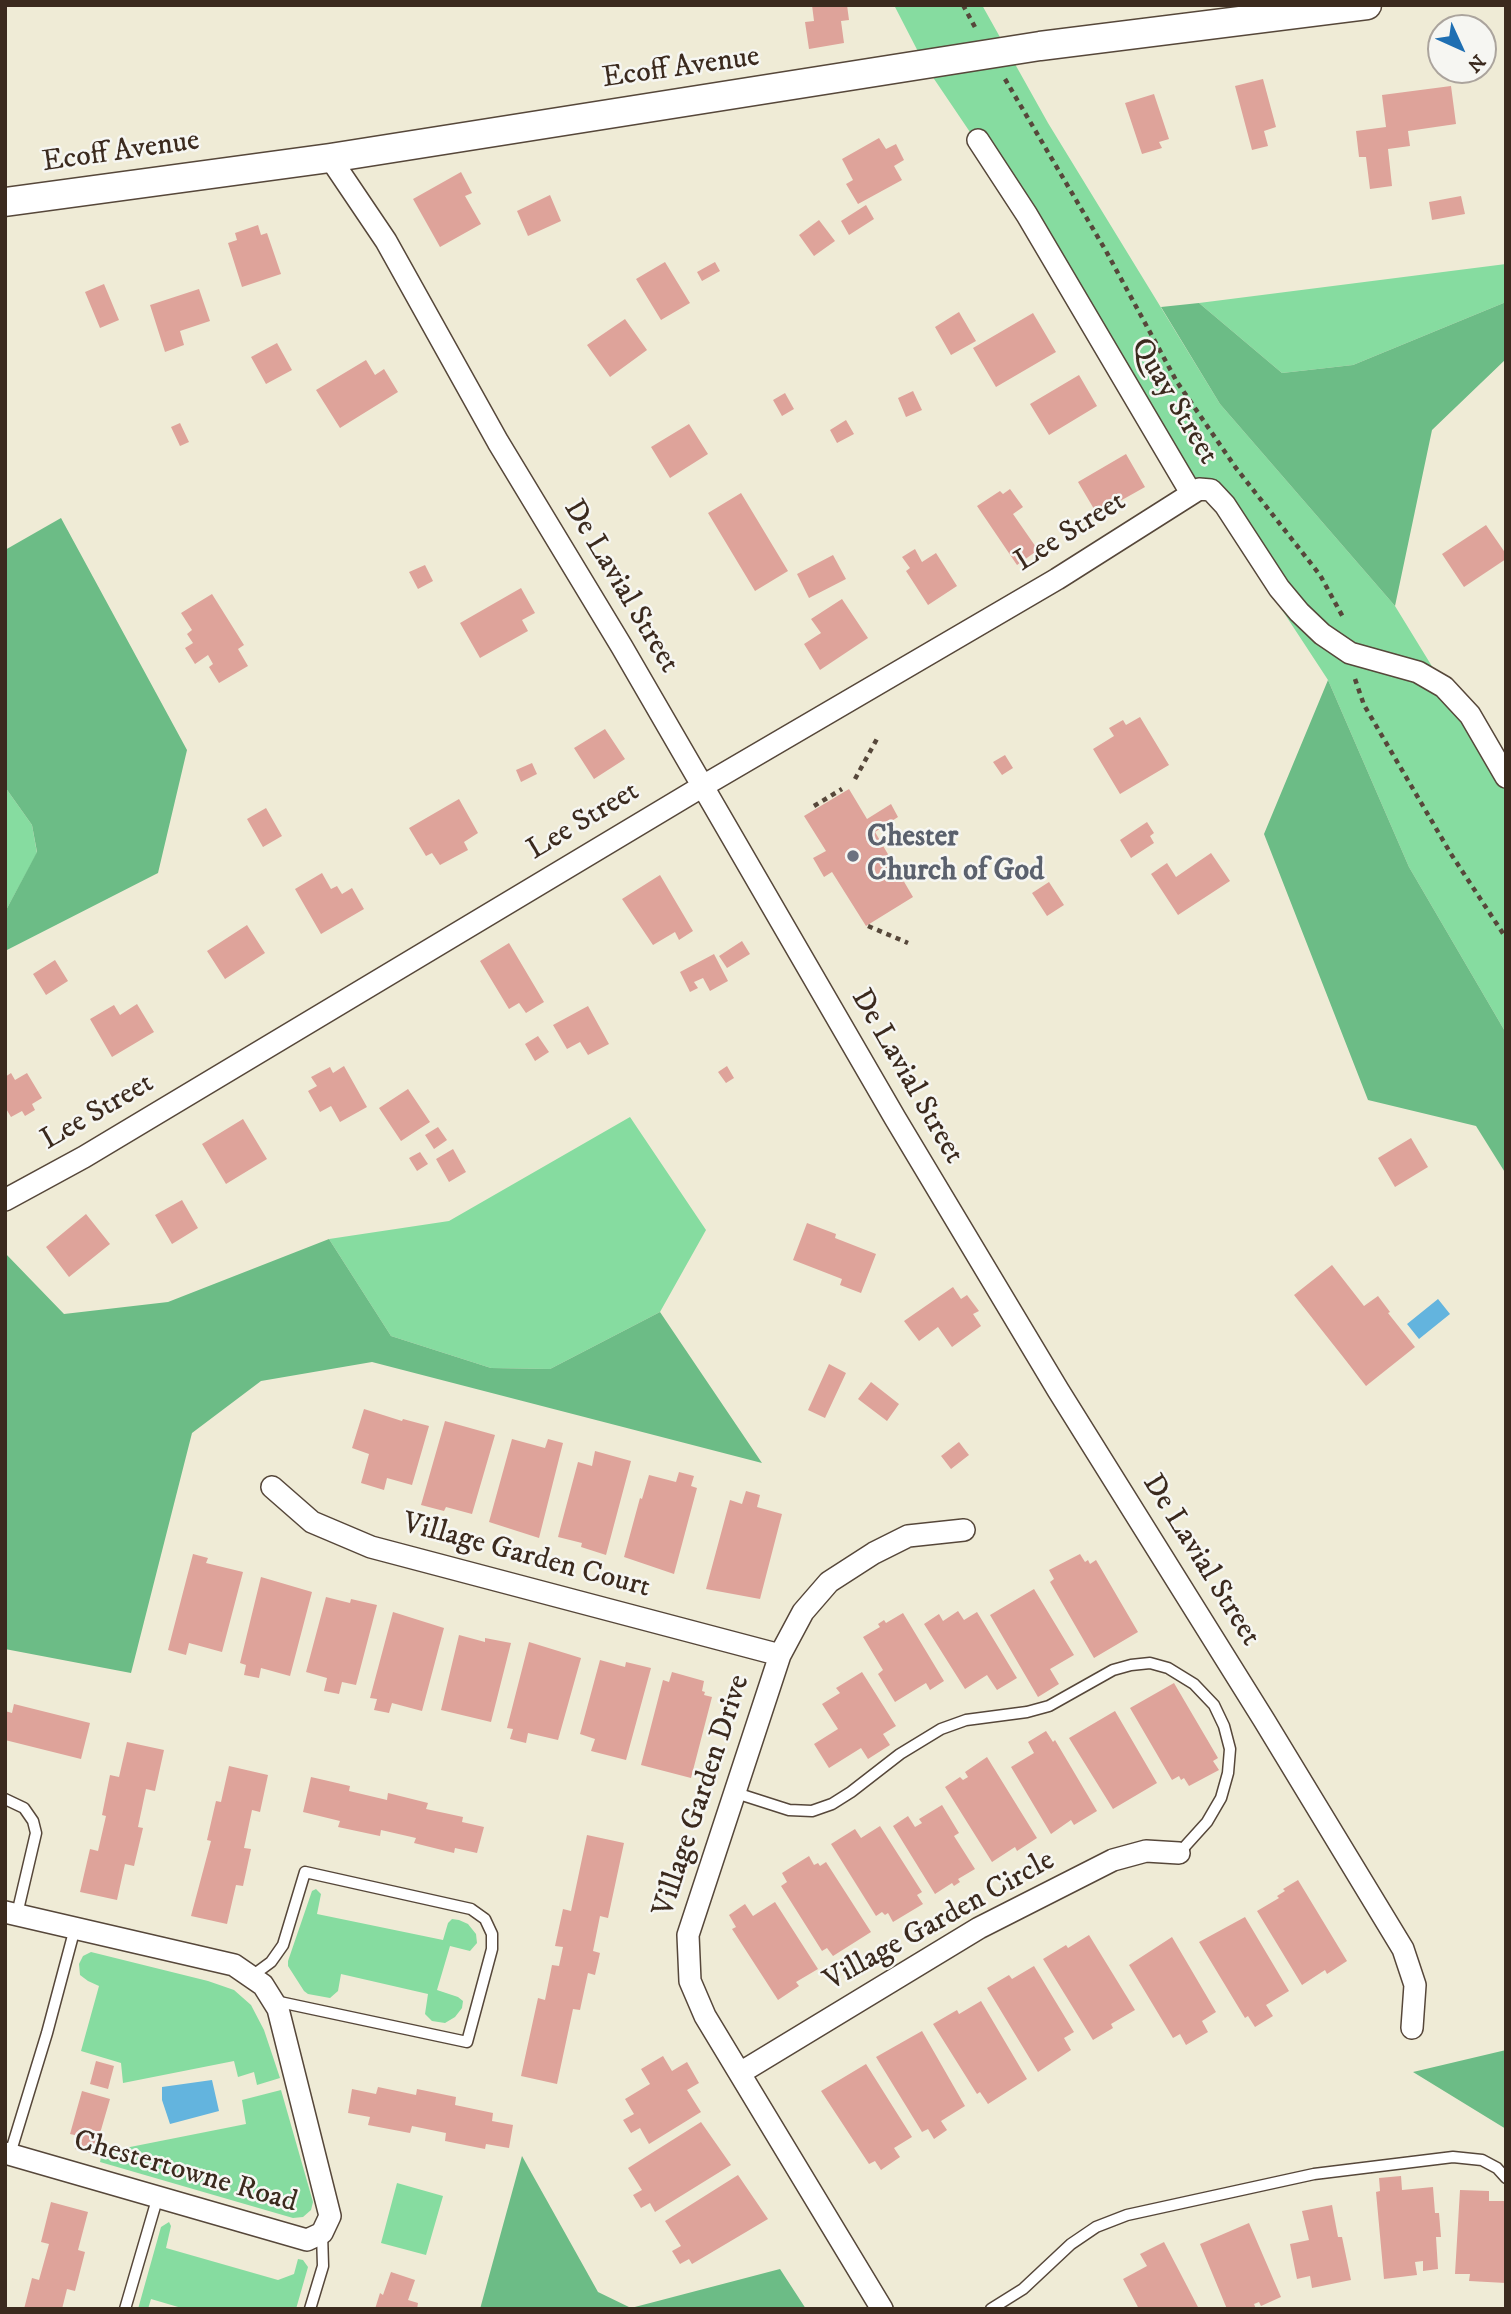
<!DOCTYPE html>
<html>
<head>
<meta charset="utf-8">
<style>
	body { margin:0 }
	#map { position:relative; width:1511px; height:2314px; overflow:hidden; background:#efebd6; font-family:"IM FELL DW Pica",serif }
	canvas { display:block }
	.frame { position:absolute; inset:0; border:7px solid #3b2a1e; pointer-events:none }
	.north { position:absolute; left:1427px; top:14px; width:70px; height:70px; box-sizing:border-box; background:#f6f6f2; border:2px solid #aba49d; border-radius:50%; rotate:135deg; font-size:19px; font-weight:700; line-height:28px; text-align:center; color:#3b2a1e }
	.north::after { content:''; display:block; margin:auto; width:24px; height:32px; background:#1f6fb2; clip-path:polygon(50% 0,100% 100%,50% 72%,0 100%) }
</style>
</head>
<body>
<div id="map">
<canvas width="1511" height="2314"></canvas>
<div class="frame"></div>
<div class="north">N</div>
</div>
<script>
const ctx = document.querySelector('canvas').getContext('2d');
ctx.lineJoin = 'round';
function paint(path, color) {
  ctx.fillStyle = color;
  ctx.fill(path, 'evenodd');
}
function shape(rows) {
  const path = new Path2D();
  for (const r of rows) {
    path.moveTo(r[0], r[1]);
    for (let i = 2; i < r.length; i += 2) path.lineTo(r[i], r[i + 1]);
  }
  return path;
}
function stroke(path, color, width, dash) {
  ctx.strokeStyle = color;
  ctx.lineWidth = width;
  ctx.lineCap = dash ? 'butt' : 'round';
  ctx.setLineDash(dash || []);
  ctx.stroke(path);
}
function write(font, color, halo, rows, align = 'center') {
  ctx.font = font + ' "IM FELL DW Pica",serif';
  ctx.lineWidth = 5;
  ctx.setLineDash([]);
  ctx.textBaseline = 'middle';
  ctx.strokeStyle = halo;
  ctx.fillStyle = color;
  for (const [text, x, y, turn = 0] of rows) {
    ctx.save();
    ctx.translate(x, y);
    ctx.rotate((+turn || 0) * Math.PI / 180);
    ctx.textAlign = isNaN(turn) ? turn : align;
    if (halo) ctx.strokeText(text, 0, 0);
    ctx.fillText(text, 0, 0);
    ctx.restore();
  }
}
const green = shape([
	[894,5,982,5,1048,123,1220,404,1395,606,1506,787,1506,1033,1409,867,1328,680,1206,494,1184,471,1026,215,926,67],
	[1506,264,1506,302,1353,365,1282,373,1199,303],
	[5,787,32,825,37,853,5,912],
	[630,1117,706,1230,660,1312,550,1369,491,1368,391,1336,329,1239,449,1221],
	[316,1889,321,1894,317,1914,443,1940,448,1923,452,1919,459,1920,468,1924,476,1934,477,1943,470,1951,450,1946,437,1990,458,1997,463,2001,462,2008,455,2017,445,2023,432,2021,425,2014,428,1994,341,1974,338,1991,330,1998,308,1994,304,1991,288,1966,288,1961,312,1891],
	[91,1952,208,1981,234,1990,251,2005,264,2030,280,2078,257,2085,254,2072,238,2077,234,2061,123,2083,121,2063,81,2051,99,1986,88,1981,80,1975,79,1964,83,1956],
	[281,2090,313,2202,311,2210,303,2217,293,2218,100,2162,104,2143,120,2149,246,2124,242,2100],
	[397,2183,443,2196,426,2255,381,2243],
	[169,2222,171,2226,166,2248,278,2280,294,2274,298,2259,303,2260,308,2267,296,2309,185,2309,151,2299,148,2309,138,2309,161,2227]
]);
const forest = shape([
	[1506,302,1506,359,1432,430,1395,606,1220,404,1161,307,1199,303,1282,373,1353,365],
	[61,518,187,750,158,873,5,951,5,912,37,852,32,825,5,787,5,550],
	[1328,680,1409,867,1506,1033,1506,1174,1476,1126,1368,1100,1264,834],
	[329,1239,391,1336,491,1368,550,1369,660,1312,762,1463,372,1362,261,1381,192,1433,131,1673,5,1649,5,1253,64,1314,168,1302],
	[1506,2050,1506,2129,1413,2072],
	[522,2156,598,2292,631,2308,780,2269,806,2309,480,2309]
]);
const water = shape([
	[1438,1299,1450,1314,1419,1339,1407,1324],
	[212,2080,219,2111,170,2124,162,2100,162,2087]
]);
const building = shape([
	[812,5,847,5,849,20,841,21,844,43,809,49,805,22,814,21],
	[1263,79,1276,127,1264,131,1268,146,1252,150,1235,86],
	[1451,86,1456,124,1408,131,1410,146,1388,149,1392,186,1370,189,1366,157,1359,157,1356,131,1386,127,1382,95],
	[1154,94,1169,139,1159,142,1162,148,1142,154,1125,103],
	[879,138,886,149,896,144,904,160,894,166,902,180,858,204,846,184,853,180,842,159],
	[461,172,472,193,465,196,481,224,440,247,413,199],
	[550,195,561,221,528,236,517,211],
	[1461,196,1465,214,1432,220,1429,202],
	[866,205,874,219,849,235,841,221],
	[819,220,835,241,814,256,799,235],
	[258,225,261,235,267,233,281,274,242,287,228,243,237,240,235,233],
	[665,262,690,303,661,320,636,279],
	[715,262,720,271,702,281,697,272],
	[104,284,119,320,100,328,85,292],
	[199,289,210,321,180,331,184,345,165,352,150,305],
	[959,312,976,341,951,355,935,327],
	[1033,313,1056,352,996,387,973,348],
	[625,319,647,350,610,377,587,345],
	[277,343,292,370,266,384,251,357],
	[366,360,375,375,384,369,398,392,340,428,316,390],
	[1079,375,1097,406,1049,435,1030,404],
	[913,391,922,410,906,417,898,398],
	[785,393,794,409,782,416,773,400],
	[846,420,854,434,837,443,830,430],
	[180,423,189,442,180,446,171,427],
	[689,424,708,454,670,478,651,447],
	[1126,454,1145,487,1097,514,1078,482],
	[1010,489,1023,507,1013,514,1038,550,1017,565,977,506,1000,491,1003,494],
	[741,493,788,571,755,591,708,513],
	[1486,525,1506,554,1506,559,1464,587,1442,554],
	[915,549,922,562,936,553,957,586,928,605,906,571,910,568,902,557],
	[833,555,846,579,809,598,797,574],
	[425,565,433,581,418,589,409,572],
	[521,588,535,613,522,620,528,631,480,658,460,623],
	[212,594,244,645,238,649,248,666,219,683,209,667,213,664,208,655,195,664,185,648,193,643,187,634,192,630,181,613],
	[842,599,868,638,820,670,804,644,821,633,811,619],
	[1140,717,1169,765,1120,794,1093,749,1114,736,1109,728,1123,720,1126,725],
	[605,729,625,759,594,779,574,748],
	[1005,755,1013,768,1002,775,993,762],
	[532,763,537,774,521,782,516,770],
	[849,789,867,819,891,804,898,817,875,832,913,897,866,926,832,872,824,877,813,858,826,851,804,816],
	[459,799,478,833,464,842,468,850,440,865,432,853,426,856,409,828],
	[266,808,282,836,263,847,247,819],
	[1147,822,1154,833,1150,836,1154,843,1131,858,1120,840],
	[1211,853,1230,881,1178,915,1151,874,1167,863,1176,877],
	[322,873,331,889,337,886,342,894,352,888,364,909,321,934,295,889],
	[660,875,693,931,679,940,675,932,653,945,622,899],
	[1049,882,1064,905,1047,916,1032,893],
	[247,925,265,953,225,979,207,951],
	[742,941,750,954,727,968,719,956],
	[509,943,544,1002,526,1013,519,1003,509,1009,480,961],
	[714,954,728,981,710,991,703,978,694,982,698,988,690,992,680,972],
	[55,960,68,981,46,995,33,974],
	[137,1004,154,1032,112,1057,90,1019,114,1005,120,1015],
	[588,1006,609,1044,588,1055,580,1042,567,1049,553,1025],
	[538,1036,549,1052,535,1061,525,1044],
	[344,1066,367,1107,340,1122,331,1106,320,1112,308,1091,317,1086,311,1077,330,1067,333,1073],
	[727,1066,734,1078,726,1083,718,1072],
	[11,1073,15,1080,27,1073,42,1098,32,1104,35,1110,25,1116,22,1111,11,1117,5,1107,5,1077],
	[408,1089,430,1122,401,1141,379,1108],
	[243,1119,267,1159,226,1184,202,1144],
	[438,1127,447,1140,434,1149,425,1135],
	[1411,1138,1428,1167,1395,1187,1378,1158],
	[453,1149,466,1172,449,1182,436,1159],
	[420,1152,428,1164,417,1171,409,1158],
	[182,1200,198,1228,172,1244,155,1215],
	[86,1214,110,1244,69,1277,46,1247],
	[807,1223,836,1234,835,1238,876,1254,861,1293,840,1285,842,1279,793,1260],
	[1332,1265,1364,1306,1378,1296,1390,1312,1388,1313,1415,1347,1366,1386,1294,1295],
	[953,1287,961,1299,967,1295,979,1311,973,1314,981,1326,952,1347,938,1327,919,1341,904,1321],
	[829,1364,846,1373,825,1418,808,1410],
	[871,1382,899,1404,887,1421,858,1399],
	[364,1409,402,1421,403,1419,429,1426,412,1485,387,1478,384,1490,361,1483,369,1454,352,1448],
	[445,1421,495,1435,472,1514,446,1507,444,1511,421,1505],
	[512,1439,545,1448,548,1439,563,1443,539,1538,489,1522],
	[959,1442,969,1455,951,1469,941,1456],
	[595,1451,631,1461,606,1555,581,1547,582,1543,558,1537,578,1462,592,1466],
	[679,1472,694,1476,691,1486,697,1488,674,1574,624,1557,640,1498,642,1499,649,1475,676,1482],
	[746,1491,760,1495,757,1507,782,1514,760,1599,706,1589,730,1500,742,1504],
	[193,1554,208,1558,206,1563,243,1572,222,1652,189,1643,186,1655,168,1650],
	[1080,1554,1085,1562,1088,1560,1090,1564,1096,1560,1138,1632,1094,1658,1050,1582,1054,1579,1049,1570],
	[261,1577,312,1592,290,1676,261,1668,259,1678,244,1675,246,1665,240,1663],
	[1034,1589,1074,1655,1050,1669,1059,1684,1038,1697,990,1615],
	[326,1597,350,1603,351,1599,377,1605,356,1685,342,1682,339,1694,324,1691,327,1678,306,1672],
	[958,1611,964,1620,977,1612,1017,1678,997,1690,987,1675,965,1689,924,1624,939,1614,943,1621],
	[393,1612,444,1628,422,1711,392,1703,389,1713,374,1710,377,1699,370,1698],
	[903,1613,944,1681,930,1690,926,1683,895,1702,878,1674,883,1670,863,1637,880,1627,878,1624,884,1620,886,1623],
	[459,1635,485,1642,485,1638,511,1643,491,1722,441,1710],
	[529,1642,581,1658,558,1740,528,1733,526,1743,510,1739,513,1729,507,1728],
	[600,1660,625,1667,626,1662,651,1668,626,1760,591,1751,595,1739,580,1734],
	[672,1672,704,1681,702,1691,705,1692,704,1695,712,1697,691,1778,641,1765,663,1680,669,1682],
	[862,1672,896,1726,883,1734,890,1745,868,1759,861,1748,829,1768,814,1744,838,1729,822,1704,840,1693,836,1688],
	[1174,1683,1218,1758,1213,1761,1219,1770,1189,1786,1184,1778,1181,1780,1179,1776,1172,1780,1130,1708],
	[14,1704,90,1723,81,1759,5,1740,5,1711,12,1713],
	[1115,1711,1157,1783,1113,1809,1069,1738],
	[1046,1731,1053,1742,1055,1740,1097,1811,1074,1825,1071,1820,1051,1834,1011,1767,1034,1753,1028,1742],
	[127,1742,164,1750,155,1791,146,1789,138,1827,143,1828,134,1866,125,1864,117,1900,80,1892,90,1849,98,1851,106,1816,102,1815,110,1775,119,1777],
	[987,1757,1037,1838,1017,1851,1015,1847,992,1862,945,1787,960,1777,963,1780,968,1777,965,1772],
	[229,1766,268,1775,260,1812,252,1810,244,1848,251,1849,243,1886,236,1885,227,1924,191,1916,211,1841,207,1840,216,1801,221,1802],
	[311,1777,350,1786,349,1791,387,1800,388,1793,428,1803,426,1809,463,1817,462,1822,484,1827,477,1853,455,1848,454,1853,414,1843,416,1838,381,1830,380,1836,338,1827,340,1821,303,1812],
	[942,1805,959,1833,954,1836,975,1869,958,1879,960,1882,954,1886,952,1883,935,1894,893,1826,908,1816,915,1827,922,1823,919,1819],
	[880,1826,922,1892,917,1895,923,1904,893,1922,888,1913,885,1915,882,1912,876,1916,831,1844,855,1829,861,1838],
	[587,1835,624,1843,608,1918,600,1916,593,1951,600,1953,595,1975,588,1973,580,2010,573,2009,557,2084,521,2076,538,1998,545,2000,552,1965,559,1966,563,1947,555,1946,563,1909,571,1911],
	[809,1856,814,1865,818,1863,820,1866,826,1862,871,1932,833,1956,827,1948,822,1951,781,1886,787,1882,782,1873],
	[1298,1880,1347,1961,1327,1974,1325,1970,1302,1985,1257,1911,1279,1898,1277,1896,1285,1891,1283,1889],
	[775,1902,818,1969,796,1982,799,1986,778,2000,732,1929,736,1927,729,1915,745,1904,753,1916],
	[1245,1917,1289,1991,1266,2005,1273,2016,1255,2027,1248,2016,1245,2018,1199,1942],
	[1089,1935,1135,2010,1111,2024,1113,2028,1093,2040,1043,1959,1066,1945,1068,1948],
	[1172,1937,1216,2012,1202,2021,1208,2032,1186,2045,1180,2034,1173,2038,1129,1965],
	[1034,1966,1074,2032,1064,2038,1071,2050,1038,2072,987,1988,1009,1975,1012,1979],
	[981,2001,1027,2079,988,2104,980,2092,977,2094,933,2024,957,2010,959,2014],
	[922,2031,965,2106,941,2121,947,2130,934,2139,928,2129,922,2132,876,2057],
	[663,2056,672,2071,687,2062,699,2083,687,2090,701,2112,649,2144,640,2128,631,2133,623,2120,634,2114,625,2099,650,2084,641,2069],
	[96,2061,114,2066,108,2089,90,2084],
	[866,2064,912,2137,894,2148,900,2157,881,2170,875,2161,869,2164,821,2091],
	[378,2087,416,2095,417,2089,456,2097,455,2105,493,2113,492,2121,513,2125,509,2148,486,2144,485,2149,445,2141,446,2133,412,2126,410,2133,368,2125,370,2117,348,2113,352,2089,376,2094],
	[82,2091,110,2099,94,2154,75,2149,79,2136,70,2134],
	[701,2122,731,2165,655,2212,650,2203,641,2208,633,2195,642,2190,628,2168],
	[738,2175,768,2219,692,2264,689,2259,680,2264,672,2251,681,2246,665,2221],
	[1401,2176,1402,2190,1433,2187,1435,2213,1439,2213,1441,2237,1436,2237,1438,2269,1423,2271,1423,2261,1415,2262,1417,2275,1384,2279,1376,2192,1380,2191,1379,2178],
	[1460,2190,1489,2191,1489,2201,1506,2201,1506,2283,1469,2281,1470,2274,1455,2274],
	[51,2202,88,2212,78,2250,85,2252,75,2291,67,2289,62,2309,24,2309,32,2278,39,2280,49,2244,41,2242],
	[1332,2205,1338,2237,1342,2237,1351,2280,1312,2288,1310,2276,1297,2279,1290,2244,1309,2240,1302,2211],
	[1249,2223,1281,2297,1261,2306,1259,2302,1254,2304,1256,2309,1227,2309,1200,2244],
	[1164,2242,1199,2309,1139,2309,1123,2279,1147,2266,1140,2254],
	[391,2272,415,2280,408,2300,418,2303,417,2309,375,2309,380,2293,383,2295]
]);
const path = shape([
	[963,5,976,29],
	[1005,79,1106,251,1177,382,1236,468,1320,575,1344,619],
	[1355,679,1364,705,1451,854,1506,938],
	[855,779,878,737],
	[814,806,842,789],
	[868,926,908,943]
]);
const service = shape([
	[736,1793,789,1810,812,1811,832,1804,851,1792,900,1754,941,1729,966,1720,1027,1712,1049,1706,1113,1670,1131,1665,1150,1663,1168,1668,1194,1684,1214,1705,1224,1726,1230,1749,1228,1773,1221,1798,1207,1822,1179,1853],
	[5,1799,24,1808,33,1821,36,1833,17,1914],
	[252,1976,271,1962,283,1945,305,1872,471,1909,485,1919,492,1934,492,1949,467,2042,275,2001],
	[10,2154,47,2033,75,1928],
	[125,2309,158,2196],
	[310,2309,323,2266,322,2233],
	[991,2309,1023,2289,1071,2244,1096,2227,1127,2215,1314,2174,1453,2157,1482,2160,1497,2168,1506,2178]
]);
const minor = shape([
	[978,140,1027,215,1191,493],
	[330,158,386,241,498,442,622,647,895,1118,1058,1390,1264,1720,1403,1949,1415,1985,1412,2028],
	[5,1200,84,1157,703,786,1057,579,1199,489,1211,490,1225,505,1279,588,1299,612,1322,634,1350,653,1418,672,1444,687,1470,715,1506,777],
	[272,1487,312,1522,371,1547,780,1655],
	[5,1912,234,1965,263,1985,278,2009,330,2216,322,2233,307,2240,5,2153],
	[740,2073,979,1928,1113,1860,1146,1851,1179,1853],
	[882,2309,705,2016,690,1981,688,1935,780,1655,803,1612,829,1582,874,1553,908,1536,964,1530]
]);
const tertiary = shape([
	[5,202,330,158,1040,46,1367,5]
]);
const markers = [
	[853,856,7,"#6b7280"]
];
const streetNames = [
	["Ecoff Avenue",681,69,-8],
	["Ecoff Avenue",121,153,-8],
	["Quay Street",1173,402,59],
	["Lee Street",1071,533,-32],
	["De Lavial Street",620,587,59],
	["Lee Street",584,822,-31],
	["De Lavial Street",906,1077,60],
	["Lee Street",98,1113,-30],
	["Village Garden Court",526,1557,15],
	["De Lavial Street",1200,1561,58],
	["Village Garden Drive",703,1796,-72],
	["Village Garden Circle",940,1922,-29],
	["Chestertowne Road",185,2173,16]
];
const worshipNames = [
	["Chester",867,839],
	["Church of God",867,873]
];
paint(green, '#86dca0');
paint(forest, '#6cbc86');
paint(water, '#63b4de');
paint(building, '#dea39a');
stroke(service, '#56473a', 13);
stroke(minor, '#56473a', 24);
stroke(tertiary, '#56473a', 31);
stroke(path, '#56473a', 4.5, [5, 5]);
stroke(service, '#fff', 10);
stroke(minor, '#fff', 21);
stroke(tertiary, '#fff', 28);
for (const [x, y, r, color] of markers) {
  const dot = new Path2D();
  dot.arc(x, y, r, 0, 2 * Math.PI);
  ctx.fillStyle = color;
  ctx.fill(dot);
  stroke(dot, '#f6f6f2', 2.5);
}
write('30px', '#3b2a1e', '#f6f6f2', streetNames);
write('bold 30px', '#5b616d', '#f6f6f2', worshipNames, 'left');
</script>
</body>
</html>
